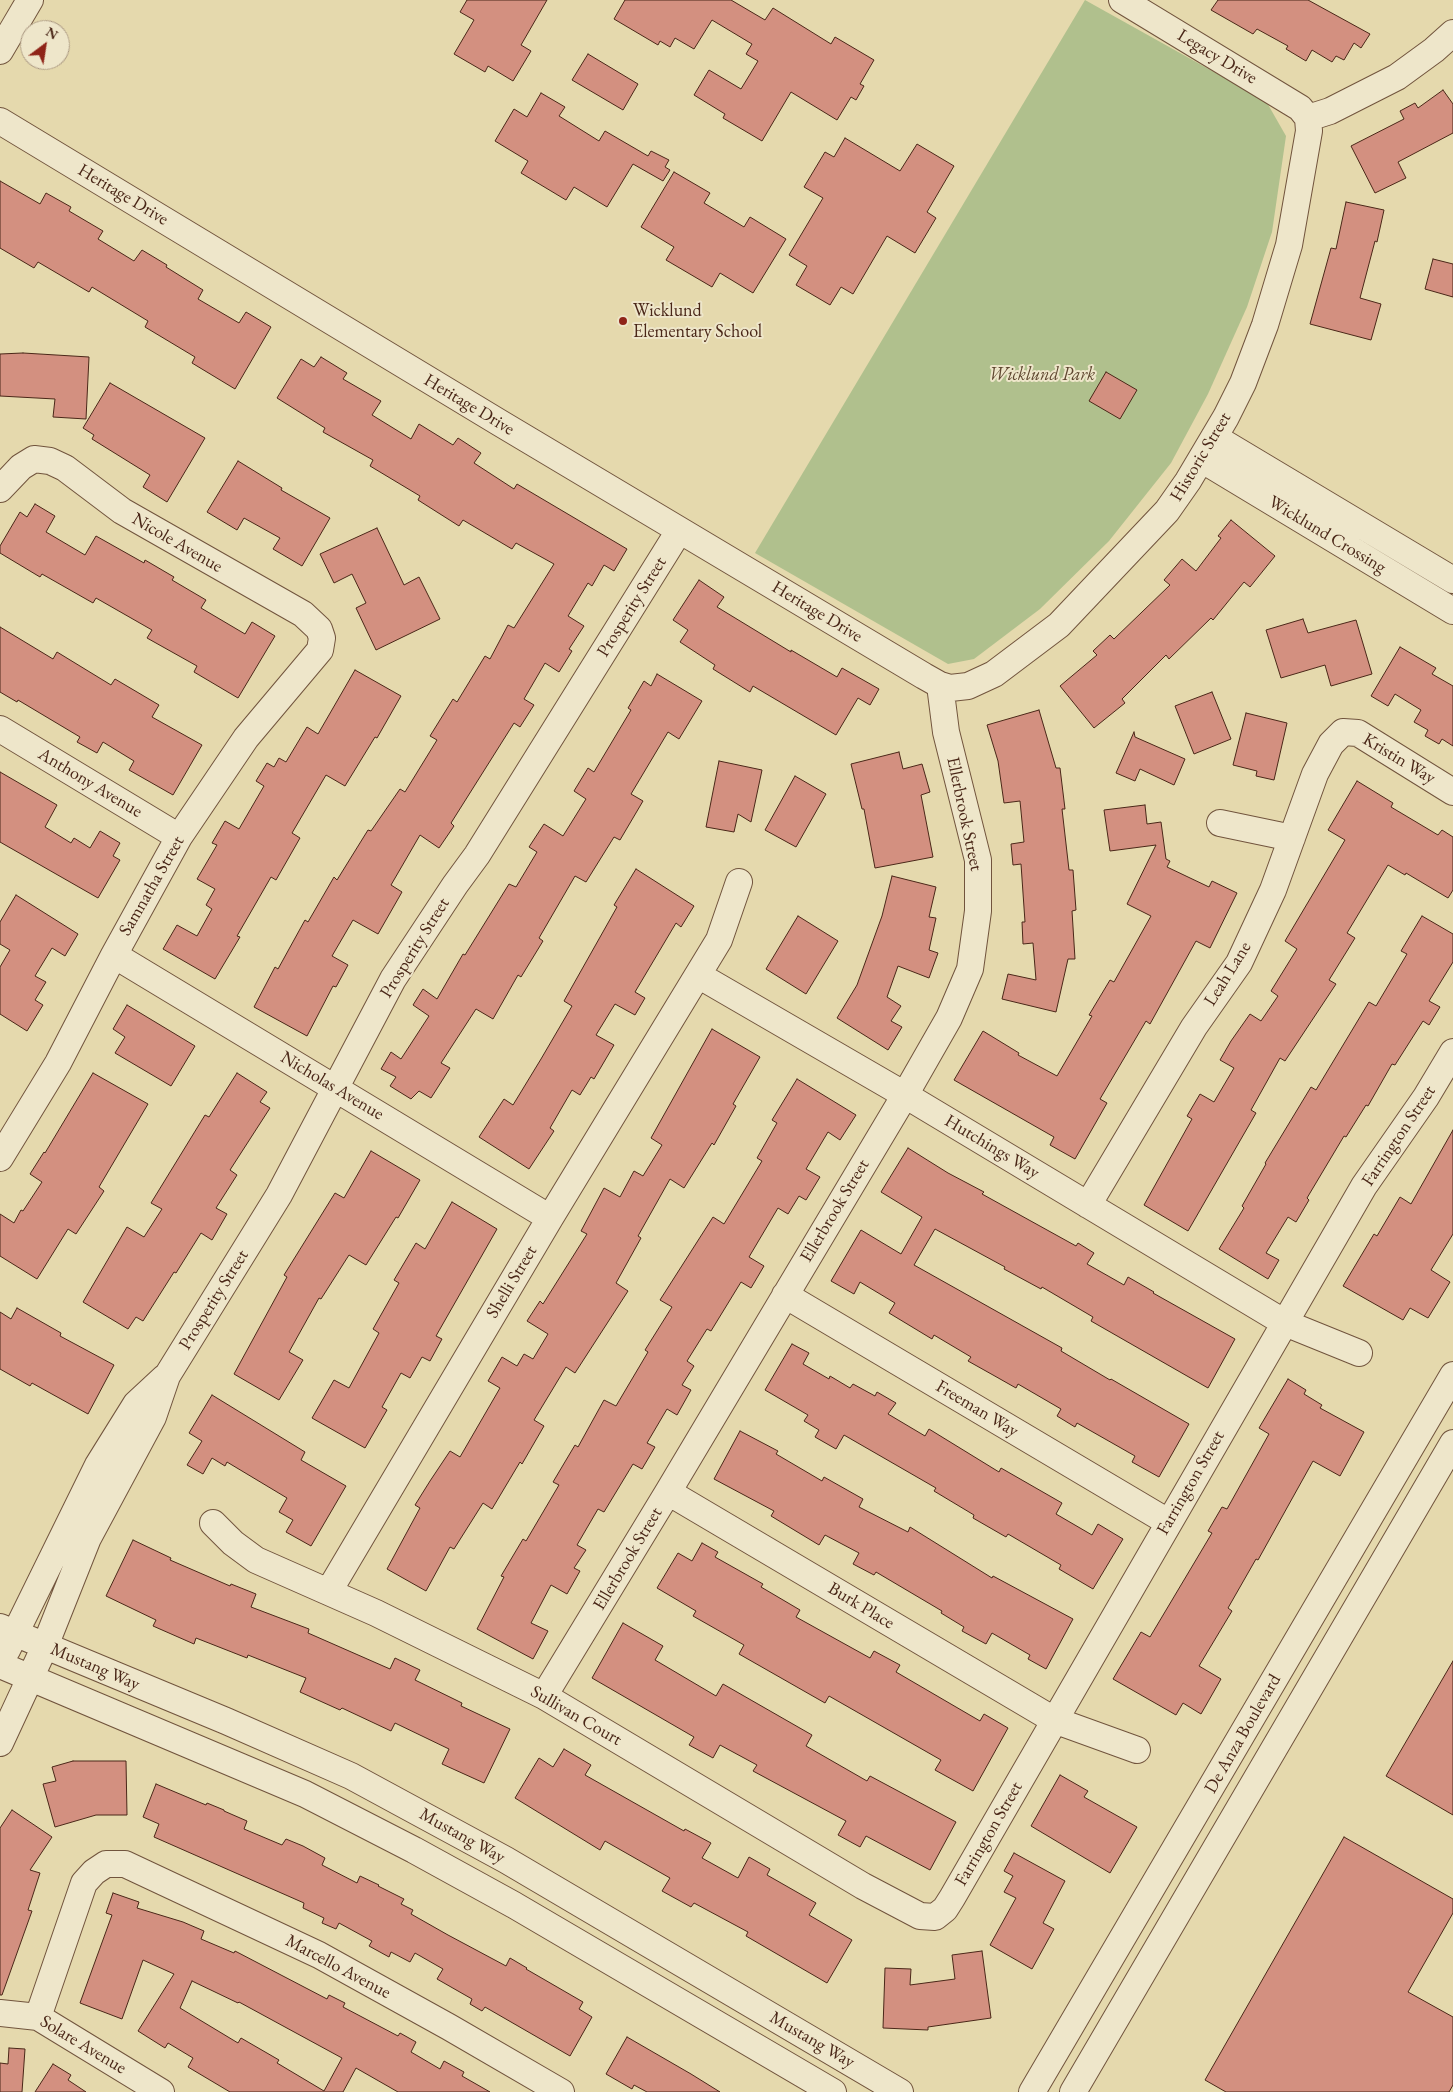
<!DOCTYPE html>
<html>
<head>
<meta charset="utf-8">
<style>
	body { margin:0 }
	#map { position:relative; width:1453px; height:2092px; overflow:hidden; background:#e5d9ad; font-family:"EB Garamond",serif }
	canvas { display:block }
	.north { position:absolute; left:20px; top:20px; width:50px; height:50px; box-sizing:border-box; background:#eee6ca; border:1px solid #ac9a83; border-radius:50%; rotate:31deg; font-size:14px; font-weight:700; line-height:20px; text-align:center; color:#4a2718 }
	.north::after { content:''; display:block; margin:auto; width:18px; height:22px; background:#8f2418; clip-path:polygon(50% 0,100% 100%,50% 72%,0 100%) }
</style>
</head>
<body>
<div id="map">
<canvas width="1453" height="2092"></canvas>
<div class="north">N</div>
</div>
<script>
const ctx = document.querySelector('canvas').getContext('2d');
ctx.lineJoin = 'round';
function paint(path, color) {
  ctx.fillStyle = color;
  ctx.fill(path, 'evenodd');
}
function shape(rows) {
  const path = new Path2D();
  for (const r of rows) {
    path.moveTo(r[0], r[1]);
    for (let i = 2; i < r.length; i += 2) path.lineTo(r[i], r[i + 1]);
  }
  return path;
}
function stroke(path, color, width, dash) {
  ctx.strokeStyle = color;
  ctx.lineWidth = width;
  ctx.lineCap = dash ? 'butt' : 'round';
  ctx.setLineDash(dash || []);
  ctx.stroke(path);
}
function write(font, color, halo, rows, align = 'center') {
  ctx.font = font + ' "EB Garamond",serif';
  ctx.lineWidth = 4;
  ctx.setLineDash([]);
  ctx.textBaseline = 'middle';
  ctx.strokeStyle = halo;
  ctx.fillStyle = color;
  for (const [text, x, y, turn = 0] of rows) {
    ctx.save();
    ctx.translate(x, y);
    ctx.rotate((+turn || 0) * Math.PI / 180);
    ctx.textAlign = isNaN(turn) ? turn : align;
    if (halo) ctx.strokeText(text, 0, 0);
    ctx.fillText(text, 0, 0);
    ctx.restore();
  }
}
const green = shape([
	[1085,0,1266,101,1286,136,1272,232,1247,307,1208,394,1171,463,1109,541,1040,609,974,659,948,664,755,553]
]);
const building = shape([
	[467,0,547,0,521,45,531,51,513,81,488,66,485,72,454,54,474,20,460,12,467,0],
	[625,0,731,0,765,20,773,8,831,44,835,37,874,60,860,84,864,86,856,100,851,97,837,120,791,92,762,141,723,118,725,114,694,95,709,70,741,89,758,61,746,54,752,44,712,20,694,49,675,38,670,47,660,41,658,45,614,19,625,0],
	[1218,0,1308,0,1370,34,1361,48,1354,43,1344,60,1336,56,1332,62,1312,50,1306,61,1286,49,1288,46,1257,29,1253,34,1211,10,1218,0],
	[588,54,638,84,623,110,572,80,588,54],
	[1443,90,1453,104,1453,133,1398,162,1406,178,1375,193,1351,146,1404,119,1400,111,1415,103,1418,108,1443,90],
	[541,93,565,107,559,116,599,141,605,131,648,156,651,151,669,160,665,167,670,170,663,181,633,164,607,207,574,187,566,200,521,173,528,161,495,141,514,109,527,117,541,93],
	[845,138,900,171,917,144,954,166,927,212,936,218,915,253,887,236,853,294,841,287,830,305,796,285,807,266,789,255,823,198,804,187,825,152,834,157,845,138],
	[674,172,710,193,704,203,744,227,750,217,786,239,753,293,720,273,712,287,666,260,674,247,641,227,674,172],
	[0,181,40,204,46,193,71,207,69,211,103,231,98,239,134,261,142,250,167,265,166,267,203,290,198,299,239,323,246,312,271,327,235,389,192,363,195,357,145,327,148,321,92,287,89,292,38,262,34,268,0,248,0,181],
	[1346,202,1384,210,1377,242,1375,241,1360,298,1381,304,1371,340,1310,324,1331,248,1336,249,1346,202],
	[1433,259,1453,264,1453,297,1425,289,1433,259],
	[23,353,89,357,86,419,53,417,55,399,0,396,0,354,23,353],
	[321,357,347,373,343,379,381,401,372,415,411,439,419,424,453,445,458,438,481,453,474,463,514,489,517,484,627,549,614,571,604,565,592,586,588,583,568,616,584,626,569,649,572,651,559,672,545,663,524,699,534,705,520,727,514,723,451,823,454,826,439,848,420,835,391,885,402,892,378,934,353,920,332,956,348,965,336,987,333,986,307,1036,254,1007,275,967,278,969,305,920,308,922,334,877,337,880,368,830,371,831,400,789,405,792,437,740,430,736,453,699,457,702,485,656,490,659,508,625,514,628,554,564,516,543,512,549,463,520,459,526,418,500,420,496,370,466,373,460,323,432,325,428,277,398,301,359,314,367,321,357],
	[1106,372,1137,390,1120,419,1089,401,1106,372],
	[110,383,205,438,167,502,143,487,150,475,92,439,94,435,83,428,110,383],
	[238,461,282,488,281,490,330,518,302,566,273,549,280,538,244,518,237,530,207,512,238,461],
	[35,504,55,516,46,532,85,555,96,536,144,563,145,560,174,577,172,580,206,600,201,608,245,634,252,622,275,636,238,698,194,672,197,666,147,638,152,630,96,598,93,603,42,574,40,577,0,553,0,546,20,512,27,517,35,504],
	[1231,520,1275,556,1250,587,1244,582,1213,620,1211,618,1169,659,1166,655,1122,699,1125,703,1094,728,1060,686,1097,655,1093,651,1110,635,1114,639,1170,585,1164,580,1182,559,1196,571,1221,538,1218,536,1231,520],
	[377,528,404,585,419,577,440,619,376,650,356,608,366,603,352,574,334,583,320,554,377,528],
	[699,580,724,597,717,607,791,652,791,650,837,677,842,668,879,689,870,705,858,698,836,735,753,686,750,692,713,669,715,665,680,642,688,630,673,620,699,580],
	[1303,619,1308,633,1356,620,1372,674,1331,686,1325,665,1281,678,1266,630,1303,619],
	[0,627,53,659,57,652,111,685,115,679,159,705,152,717,202,745,173,795,129,770,134,761,103,742,97,753,77,742,80,737,18,700,17,702,0,692,0,627],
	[1400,647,1436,668,1432,674,1453,686,1453,746,1442,739,1439,744,1425,736,1428,730,1414,722,1421,710,1395,694,1388,706,1371,696,1400,647],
	[355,670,401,696,377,738,375,737,345,786,326,775,292,833,300,838,276,880,271,877,237,936,240,937,215,979,163,949,177,925,197,936,212,909,206,905,215,889,197,879,217,845,212,843,225,821,239,829,264,786,256,781,267,763,274,767,279,758,286,762,307,727,318,734,355,670],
	[657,674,702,701,679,739,668,732,631,794,643,801,620,840,614,837,586,882,575,876,539,938,543,941,521,977,518,975,493,1019,476,1009,441,1063,450,1068,431,1098,419,1091,411,1099,390,1086,396,1077,381,1069,391,1052,401,1059,429,1016,413,1005,423,989,437,999,463,954,465,955,509,884,516,887,537,852,529,847,544,824,563,836,586,799,574,791,588,768,594,772,631,710,628,708,644,681,651,686,657,674],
	[1212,692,1231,739,1194,754,1175,706,1212,692],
	[1039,710,1056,768,1060,768,1065,809,1062,809,1069,870,1073,870,1076,910,1072,911,1075,959,1068,959,1056,1012,1002,999,1008,974,1036,980,1033,943,1023,944,1022,922,1025,922,1021,864,1013,865,1011,844,1024,842,1020,801,1004,803,998,761,987,725,1039,710],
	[1246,713,1287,723,1274,780,1256,776,1257,771,1233,765,1246,713],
	[1134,732,1135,737,1185,759,1174,785,1140,769,1135,781,1116,773,1134,732],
	[899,752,903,769,922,764,930,792,921,795,933,857,875,868,864,809,862,809,851,764,899,752],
	[719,761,762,770,751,822,738,814,734,832,706,827,719,761],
	[0,772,57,805,45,827,71,843,74,838,90,848,100,831,120,843,113,856,120,860,98,898,0,842,0,772],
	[795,776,826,794,796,847,765,830,795,776],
	[1357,781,1393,803,1391,807,1438,835,1442,830,1453,837,1453,890,1448,898,1406,873,1405,875,1388,865,1347,933,1355,938,1329,980,1336,984,1285,1061,1280,1058,1251,1110,1256,1113,1188,1231,1144,1205,1192,1119,1187,1116,1200,1094,1214,1102,1234,1068,1220,1060,1231,1041,1250,1014,1261,1021,1278,996,1271,991,1297,949,1285,941,1345,840,1328,830,1357,781],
	[1145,805,1147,824,1161,822,1166,859,1170,861,1167,867,1209,887,1212,881,1237,893,1210,948,1196,941,1150,1024,1146,1021,1100,1099,1107,1103,1075,1159,1050,1145,1054,1137,954,1080,983,1031,1019,1053,1018,1055,1057,1076,1092,1016,1089,1015,1110,980,1114,982,1151,916,1127,904,1156,845,1110,851,1104,810,1145,805],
	[636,869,694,906,681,927,676,923,635,992,645,998,635,1015,615,1004,596,1035,614,1045,594,1079,591,1077,580,1095,572,1090,550,1128,554,1131,529,1169,479,1137,504,1099,513,1105,541,1059,572,1006,564,1001,617,907,614,905,636,869],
	[892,876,936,887,929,917,936,918,929,950,938,953,929,978,898,966,887,997,901,1006,891,1021,902,1027,888,1050,837,1018,857,985,882,916,892,876],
	[16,895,78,934,65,956,52,948,35,976,46,982,35,1000,43,1005,27,1031,0,1014,0,967,10,950,0,944,0,922,16,895],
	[798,916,838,941,806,994,766,969,798,916],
	[1422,916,1453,934,1453,962,1429,1001,1440,1007,1429,1025,1423,1021,1395,1065,1392,1064,1368,1106,1366,1105,1346,1137,1344,1136,1307,1198,1309,1200,1296,1222,1288,1217,1266,1253,1279,1260,1268,1279,1219,1249,1244,1208,1242,1206,1266,1164,1265,1163,1311,1087,1316,1090,1369,1002,1376,1006,1407,954,1401,951,1422,916],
	[127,1005,195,1046,171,1086,115,1053,125,1037,113,1029,127,1005],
	[712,1029,760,1057,733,1104,736,1106,714,1145,712,1143,684,1188,670,1179,638,1236,641,1238,616,1283,628,1291,575,1373,566,1367,534,1420,544,1426,522,1464,520,1462,492,1509,483,1503,454,1549,450,1547,426,1591,387,1569,420,1508,415,1505,430,1481,450,1451,460,1457,500,1388,488,1381,502,1357,517,1366,524,1354,533,1359,548,1334,527,1321,540,1301,543,1304,587,1234,581,1231,604,1188,620,1197,634,1171,643,1176,662,1145,651,1138,712,1029],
	[93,1073,148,1104,99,1187,104,1191,76,1234,68,1229,37,1279,0,1256,0,1214,14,1223,21,1210,23,1211,42,1182,30,1174,44,1152,45,1153,93,1073],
	[237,1073,267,1092,260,1102,270,1108,230,1170,237,1175,216,1208,227,1214,212,1240,201,1233,176,1273,174,1272,143,1321,136,1317,128,1329,83,1302,127,1227,144,1237,162,1209,151,1203,205,1115,209,1117,237,1073],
	[797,1079,856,1115,840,1140,828,1132,806,1169,820,1177,806,1200,799,1196,788,1214,778,1208,749,1257,764,1266,751,1288,741,1282,711,1331,707,1329,687,1361,694,1366,682,1385,691,1390,677,1415,667,1409,647,1443,655,1447,642,1469,633,1464,604,1512,598,1509,577,1545,586,1550,574,1568,580,1571,567,1594,551,1585,531,1623,548,1631,533,1659,477,1629,504,1577,501,1576,523,1539,526,1541,559,1485,553,1482,575,1445,578,1447,604,1400,616,1406,648,1352,645,1350,672,1307,660,1300,713,1217,724,1224,762,1161,757,1158,777,1123,772,1120,797,1079],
	[1453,1130,1453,1234,1431,1270,1450,1282,1428,1318,1410,1308,1403,1320,1343,1286,1374,1234,1377,1236,1400,1197,1411,1204,1453,1130],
	[908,1148,948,1173,984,1192,982,1194,1076,1246,1078,1243,1094,1253,1087,1264,1124,1285,1128,1277,1154,1292,1153,1293,1235,1339,1208,1388,1091,1321,1093,1317,1042,1287,1041,1289,1004,1269,1005,1267,935,1229,914,1265,1062,1348,1061,1351,1110,1380,1111,1379,1189,1424,1159,1477,1132,1462,1135,1456,1077,1423,1075,1427,1057,1416,1061,1409,1018,1384,1016,1388,993,1375,968,1361,971,1357,934,1335,932,1339,889,1313,895,1303,860,1282,854,1294,831,1281,861,1230,901,1254,922,1217,881,1192,908,1148],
	[371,1151,420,1180,398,1218,396,1217,366,1265,349,1255,321,1299,319,1298,289,1352,303,1360,279,1400,234,1374,287,1277,284,1275,335,1193,344,1198,371,1151],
	[452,1202,497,1229,436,1336,442,1339,430,1361,422,1357,410,1378,401,1373,382,1407,387,1410,365,1448,312,1418,334,1380,349,1388,379,1333,373,1329,399,1283,394,1280,416,1243,425,1249,452,1202],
	[17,1308,61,1333,60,1336,114,1365,88,1414,32,1383,30,1386,0,1369,0,1312,11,1319,17,1308],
	[792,1344,809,1353,803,1364,829,1379,830,1376,850,1388,853,1384,875,1396,877,1392,896,1403,888,1414,925,1436,929,1429,999,1472,1001,1468,1062,1503,1056,1514,1092,1535,1098,1524,1123,1539,1093,1589,1059,1569,1061,1565,1008,1534,1006,1537,973,1518,974,1515,934,1491,936,1488,844,1435,836,1449,815,1437,819,1430,804,1421,808,1415,765,1390,792,1344],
	[1288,1379,1306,1390,1304,1394,1322,1405,1320,1408,1364,1432,1340,1476,1313,1461,1258,1560,1256,1559,1228,1608,1232,1611,1199,1666,1221,1679,1201,1714,1183,1703,1176,1715,1113,1679,1141,1632,1150,1637,1212,1533,1208,1531,1222,1507,1227,1509,1269,1434,1259,1428,1288,1379],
	[212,1395,305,1452,301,1460,346,1486,311,1546,286,1532,293,1520,279,1512,287,1498,227,1462,225,1466,212,1458,203,1474,187,1465,202,1441,189,1433,212,1395],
	[740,1431,778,1451,776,1454,822,1481,824,1477,863,1499,859,1507,908,1532,910,1527,992,1578,993,1576,1073,1619,1046,1669,1028,1659,1030,1655,992,1633,986,1644,962,1631,964,1627,941,1613,942,1611,876,1572,874,1575,853,1564,859,1553,825,1535,819,1545,771,1516,774,1511,714,1479,740,1431],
	[133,1540,171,1558,170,1560,230,1586,231,1584,256,1594,251,1607,309,1629,308,1633,390,1669,395,1658,420,1670,415,1680,462,1703,461,1706,510,1729,484,1783,442,1764,449,1749,395,1723,391,1731,342,1708,340,1710,300,1692,306,1678,248,1655,247,1658,196,1638,194,1644,153,1626,156,1620,106,1596,133,1540],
	[702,1543,718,1552,715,1557,763,1584,761,1587,800,1610,796,1617,870,1658,874,1651,900,1665,896,1672,980,1721,984,1714,1008,1728,973,1791,935,1770,941,1760,829,1696,825,1703,739,1654,744,1645,693,1616,696,1611,657,1588,678,1553,692,1561,702,1543],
	[623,1623,663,1646,655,1660,716,1696,723,1684,812,1735,806,1746,867,1781,870,1776,956,1822,930,1870,866,1836,860,1847,838,1835,846,1821,753,1771,757,1765,720,1745,713,1758,689,1745,694,1737,592,1678,623,1623],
	[1453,1661,1453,1815,1386,1776,1453,1661],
	[564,1749,591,1765,585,1775,684,1831,685,1829,711,1843,702,1858,738,1878,749,1857,770,1869,767,1875,816,1903,809,1915,852,1940,827,1983,746,1936,748,1932,694,1903,691,1907,662,1891,670,1878,605,1841,600,1850,515,1798,539,1758,553,1767,564,1749],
	[73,1761,126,1761,127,1815,96,1815,55,1827,43,1784,56,1781,52,1767,73,1761],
	[1060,1775,1088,1791,1084,1797,1137,1827,1110,1873,1031,1826,1060,1775],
	[156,1784,206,1805,207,1803,224,1810,224,1811,247,1821,244,1829,282,1845,286,1839,303,1846,325,1858,322,1865,357,1883,360,1876,379,1885,378,1886,404,1899,401,1904,413,1910,411,1914,448,1935,506,1966,510,1958,527,1968,526,1969,583,2002,579,2009,592,2017,570,2056,485,2007,482,2011,470,2004,472,1999,437,1979,443,1969,415,1953,410,1962,391,1952,389,1957,369,1946,372,1941,339,1923,336,1929,322,1923,324,1918,303,1908,304,1903,154,1837,159,1824,143,1817,156,1784],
	[12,1810,52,1837,30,1870,40,1873,28,1910,32,1911,2,1995,0,1995,0,1828,12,1810],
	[1344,1837,1453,1899,1453,1913,1408,1992,1453,2017,1453,2085,1449,2092,1226,2092,1205,2080,1344,1837],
	[1014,1853,1065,1881,1043,1923,1054,1929,1032,1969,990,1945,1016,1898,1004,1892,1013,1876,1004,1871,1014,1853],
	[113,1893,139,1902,137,1908,183,1922,204,1931,201,1939,234,1953,235,1951,327,1999,329,1995,345,2003,343,2007,398,2036,400,2033,416,2042,411,2052,440,2069,444,2061,464,2072,462,2076,490,2092,398,2092,356,2068,343,2092,230,2092,188,2067,193,2058,168,2043,165,2048,138,2031,174,1974,143,1960,122,2019,80,2003,112,1915,106,1913,113,1893],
	[192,1981,238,2003,239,2002,342,2058,324,2091,277,2063,279,2060,241,2038,238,2043,180,2008,192,1981],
	[982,1951,991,2018,928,2027,928,2030,883,2028,885,1968,911,1969,910,1985,955,1979,952,1955,982,1951],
	[627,2037,691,2074,720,2092,647,2092,634,2085,632,2089,606,2074,627,2037],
	[9,2048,25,2049,22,2092,0,2092,0,2063,8,2064,9,2048],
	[53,2064,71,2075,68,2080,86,2092,35,2092,53,2064]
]);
const minor = shape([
	[1122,0,1300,108,1308,118],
	[0,51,30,0],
	[1308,118,1330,111,1397,77,1434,50,1453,33],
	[0,121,500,423,924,676,940,685,950,688,968,686,994,674,1059,625,1167,511,1188,481,1226,417,1243,383,1265,325,1289,245,1309,131,1308,118],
	[1214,437,1453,580],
	[1201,459,1453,611],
	[0,489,21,467,34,459,50,461,65,468,122,511,303,614,319,629,322,638,320,650,246,738,179,837,114,955,58,1063,0,1158],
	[0,729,179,837],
	[1220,823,1292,838],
	[114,955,550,1218],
	[698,975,905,1095,1285,1323,1359,1353],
	[1088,1205,1194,1027,1239,963,1273,890,1315,774,1331,744,1343,732,1358,733,1453,792],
	[785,1295,1168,1522],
	[668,1492,1054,1720,1137,1750],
	[213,1523,233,1543,256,1560,376,1613,544,1696,863,1886,920,1916,935,1917,945,1909,952,1898,1364,1186,1426,1097,1453,1052],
	[329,1591,550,1218,719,940,739,882],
	[0,1627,226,1721,351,1776,506,1860,900,2092],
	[7,1650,98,1465,136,1404,164,1378],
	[0,1665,305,1794,414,1850,514,1905,833,2092],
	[544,1696,668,1492,905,1095,949,1018,970,969,978,911,978,860,946,732,940,685],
	[0,1743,45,1646,88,1538,153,1417,167,1376,279,1195,393,979,455,885,477,855,679,531],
	[0,2013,38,2017,161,2092],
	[38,2017,84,1883,94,1872,106,1864,125,1864,319,1955,449,2027,561,2092],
	[1032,2092,1453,1375],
	[1073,2092,1453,1443]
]);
const markers = [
	[623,321,5,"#8f2418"]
];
const streetNames = [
	["Legacy Drive",1217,57,31],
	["Heritage Drive",123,195,31],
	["Heritage Drive",469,405,31],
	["Historic Street",1201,457,-59],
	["Wicklund Crossing",1327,535,31],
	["Nicole Avenue",177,543,30],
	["Prosperity Street",632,607,-58],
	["Heritage Drive",817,612,31],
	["Kristin Way",1399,759,31],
	["Anthony Avenue",90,783,31],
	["Ellerbrook Street",964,814,78],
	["Samnatha Street",152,886,-60],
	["Prosperity Street",415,948,-58],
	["Leah Lane",1228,974,-58],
	["Nicholas Avenue",332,1086,31],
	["Farrington Street",1399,1136,-56],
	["Hutchings Way",992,1147,31],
	["Ellerbrook Street",835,1211,-59],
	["Shelli Street",512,1282,-59],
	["Prosperity Street",214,1300,-58],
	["Freeman Way",977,1409,31],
	["Farrington Street",1191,1483,-60],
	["Ellerbrook Street",628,1559,-59],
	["Burk Place",861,1606,31],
	["Mustang Way",95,1667,23],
	["Sullivan Court",576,1716,30],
	["De Anza Boulevard",1243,1734,-60],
	["Farrington Street",989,1834,-60],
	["Mustang Way",462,1836,29],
	["Marcello Avenue",338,1967,28],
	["Mustang Way",812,2040,30],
	["Solare Avenue",83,2045,31]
];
const poiNames = [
	["Wicklund",633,311],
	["Elementary School",633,332]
];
const parkNames = [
	["Wicklund Park",1042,375]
];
paint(green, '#b0c08d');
paint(building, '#d39080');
stroke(building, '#4a2718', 1);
stroke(minor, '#71543d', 28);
stroke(minor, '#eee6ca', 26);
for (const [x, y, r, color] of markers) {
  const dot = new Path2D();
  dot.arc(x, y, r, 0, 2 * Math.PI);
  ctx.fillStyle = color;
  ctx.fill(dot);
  stroke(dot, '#eee6ca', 2);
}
write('18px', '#4a2718', '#eee6ca', streetNames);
write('18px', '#4a2718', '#eee6ca', poiNames, 'left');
write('italic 18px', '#5e462f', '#eee6ca', parkNames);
</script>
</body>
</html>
